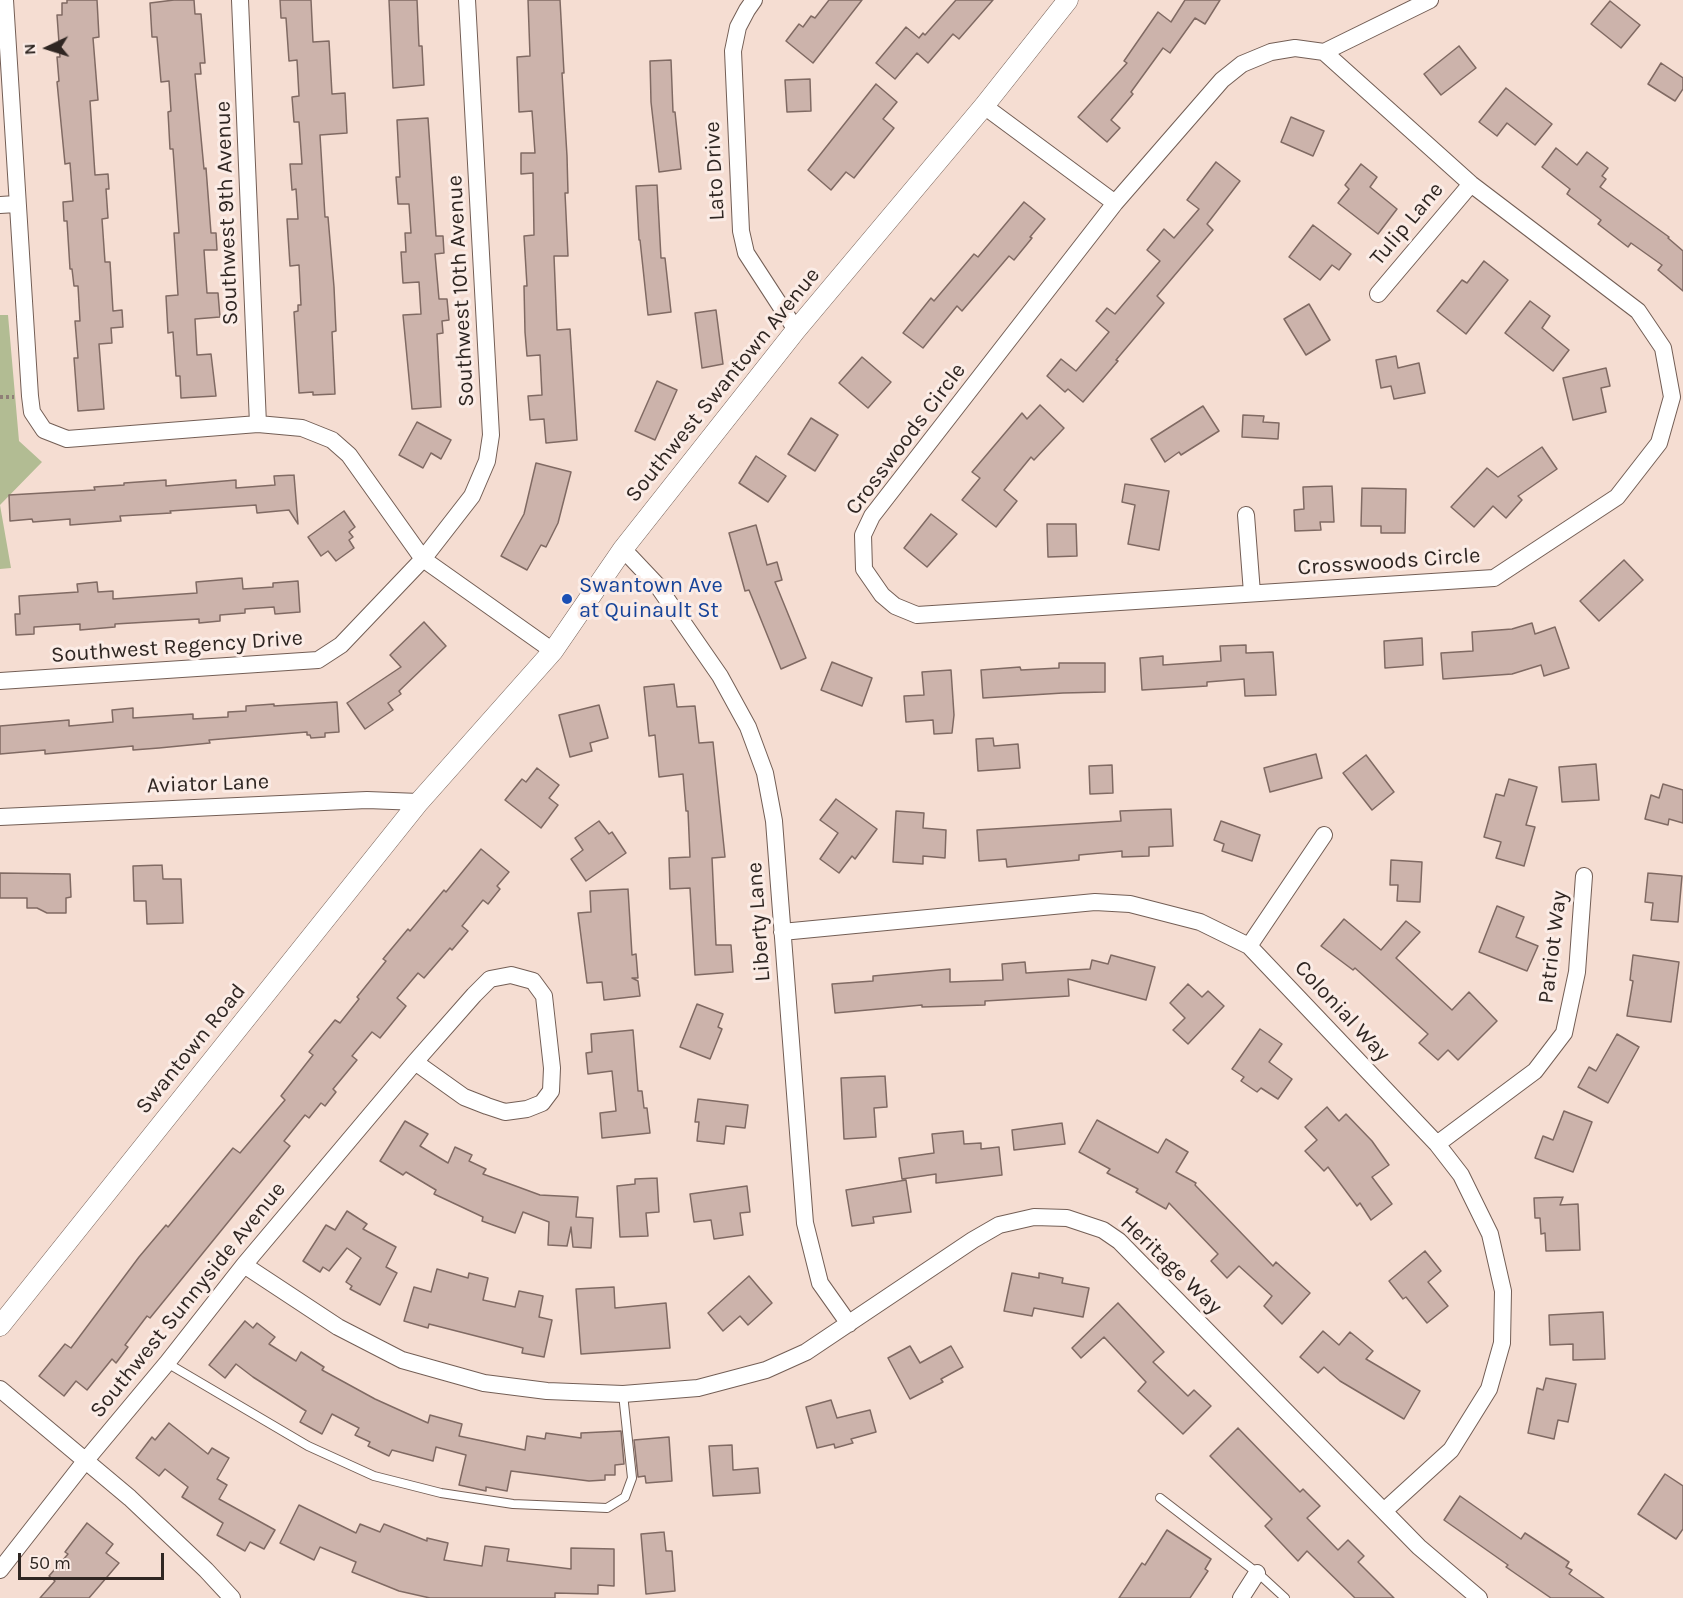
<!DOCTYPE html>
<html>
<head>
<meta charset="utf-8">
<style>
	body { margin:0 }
	#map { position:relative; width:1683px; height:1598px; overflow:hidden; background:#f5ddd2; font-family:Karla,sans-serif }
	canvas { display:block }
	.north { position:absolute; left:18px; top:18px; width:60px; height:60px; -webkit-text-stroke:4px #fbece6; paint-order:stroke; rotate:266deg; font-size:16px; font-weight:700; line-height:24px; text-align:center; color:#2f2622 }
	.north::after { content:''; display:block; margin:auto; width:21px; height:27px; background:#2f2622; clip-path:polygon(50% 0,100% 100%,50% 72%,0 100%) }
	.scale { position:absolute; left:18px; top:1553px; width:146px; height:27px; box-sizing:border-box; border:3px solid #2f2622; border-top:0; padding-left:8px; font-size:18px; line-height:21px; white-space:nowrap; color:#2f2622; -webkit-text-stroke:4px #fbece6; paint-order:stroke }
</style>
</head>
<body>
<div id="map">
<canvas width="1683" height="1598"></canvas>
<div class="north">N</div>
<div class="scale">50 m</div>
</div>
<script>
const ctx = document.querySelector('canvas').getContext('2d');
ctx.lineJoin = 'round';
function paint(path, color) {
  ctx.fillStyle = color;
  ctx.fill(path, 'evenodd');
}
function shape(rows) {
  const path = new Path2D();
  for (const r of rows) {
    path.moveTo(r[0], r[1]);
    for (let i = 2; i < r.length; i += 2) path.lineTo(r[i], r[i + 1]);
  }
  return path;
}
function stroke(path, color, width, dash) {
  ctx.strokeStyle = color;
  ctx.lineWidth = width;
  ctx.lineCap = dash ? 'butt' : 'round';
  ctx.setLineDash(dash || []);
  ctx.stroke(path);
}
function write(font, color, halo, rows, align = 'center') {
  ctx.font = font + ' Karla,sans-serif';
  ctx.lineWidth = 6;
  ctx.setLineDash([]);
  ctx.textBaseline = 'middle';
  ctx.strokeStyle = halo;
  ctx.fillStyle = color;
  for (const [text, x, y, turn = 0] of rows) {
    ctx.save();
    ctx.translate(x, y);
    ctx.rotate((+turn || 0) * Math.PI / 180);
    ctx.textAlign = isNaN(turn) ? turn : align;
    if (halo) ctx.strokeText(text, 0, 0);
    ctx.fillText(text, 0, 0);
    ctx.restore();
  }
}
const green = shape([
	[0,315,8,315,19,441,42,462,0,505,11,568,0,569]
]);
const building = shape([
	[67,0,97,0,99,37,93,38,98,100,90,101,95,175,108,174,109,189,106,189,108,218,102,219,105,262,110,262,113,311,122,310,123,327,111,328,112,343,99,344,104,409,78,411,74,358,78,358,75,321,80,321,78,286,74,286,72,269,70,269,67,221,64,221,63,202,73,201,70,163,65,164,57,82,59,81,57,57,60,57,57,15,62,15,62,3,67,3,67,0],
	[174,0,194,0,195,14,201,14,205,63,200,63,201,74,195,74,204,169,206,168,211,233,216,233,217,250,204,250,207,293,218,293,220,317,195,319,197,355,211,354,216,396,181,398,180,376,176,376,173,332,168,333,166,296,178,295,174,233,179,233,173,149,170,149,168,112,171,111,169,81,161,82,157,37,152,37,150,3,174,0],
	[280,0,311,0,313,42,329,41,332,94,345,93,347,133,320,135,325,217,328,217,334,287,336,331,332,332,335,394,313,395,313,392,299,393,294,312,298,311,298,305,301,305,299,265,290,266,287,219,298,219,296,189,292,190,290,164,302,164,299,122,294,122,292,97,299,96,297,60,289,61,286,18,281,18,280,0],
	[389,0,417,0,419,46,422,46,424,85,393,88,389,0],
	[528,0,560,0,564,73,562,73,567,156,568,193,565,193,568,256,554,256,557,330,570,329,577,440,546,443,544,419,530,420,528,396,542,395,540,355,527,356,525,332,524,286,527,286,524,236,534,235,533,173,521,174,521,153,535,153,532,111,519,112,517,57,530,56,528,0],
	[829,0,862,0,813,63,786,41,799,24,803,27,811,16,815,18,829,0],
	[956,0,993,0,959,39,953,34,928,63,917,53,895,79,876,63,906,27,919,38,923,33,925,35,956,0],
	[1185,0,1220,0,1205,24,1195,18,1170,53,1163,48,1131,92,1133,94,1111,120,1120,128,1107,142,1078,117,1127,63,1124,61,1158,12,1171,22,1185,0],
	[1610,1,1640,25,1621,48,1591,24,1610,1],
	[1459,46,1476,68,1441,95,1424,74,1459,46],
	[671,60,673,112,675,112,681,169,659,172,651,102,650,61,671,60],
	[1661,63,1683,78,1683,89,1675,101,1648,84,1661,63],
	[810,79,811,111,787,112,785,80,810,79],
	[876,84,897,102,883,119,894,128,854,178,846,172,831,190,808,170,876,84],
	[1506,88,1552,124,1535,145,1507,123,1497,136,1479,122,1506,88],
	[1291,117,1324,131,1313,156,1281,142,1291,117],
	[428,118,436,236,443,236,444,253,435,254,439,299,447,299,449,320,442,321,443,333,437,334,441,407,412,409,403,315,421,314,419,282,403,283,401,252,406,252,405,233,411,233,409,204,398,204,396,177,400,177,397,120,428,118],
	[1556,148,1577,165,1587,152,1608,168,1602,176,1606,179,1600,187,1669,237,1668,238,1683,251,1683,291,1658,270,1662,265,1631,243,1628,247,1598,224,1601,220,1567,194,1570,189,1542,167,1556,148],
	[1216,162,1240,181,1207,224,1213,230,1157,296,1164,303,1116,360,1118,361,1083,402,1068,389,1065,392,1047,376,1061,359,1076,371,1109,332,1096,321,1107,308,1115,314,1160,261,1147,250,1164,229,1174,238,1199,209,1187,200,1216,162],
	[1361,164,1377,177,1370,187,1397,209,1378,234,1338,203,1349,189,1345,185,1361,164],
	[657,185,661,258,665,258,671,312,648,315,640,240,639,240,636,186,657,185],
	[1024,202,1045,219,1030,237,1032,238,1014,260,1009,256,962,311,957,306,923,348,903,333,931,298,934,301,974,254,978,257,1024,202],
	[1313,225,1351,254,1339,270,1332,265,1320,280,1289,257,1313,225],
	[1484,261,1508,280,1466,334,1437,311,1462,280,1467,283,1484,261],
	[1530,301,1550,316,1542,328,1569,350,1553,371,1505,333,1530,301],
	[1309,304,1330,340,1306,355,1284,319,1309,304],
	[716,310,723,364,702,368,695,313,716,310],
	[1396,356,1398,368,1419,363,1425,393,1394,399,1391,386,1381,388,1376,360,1396,356],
	[862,357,891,382,868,408,839,383,862,357],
	[1606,368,1610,386,1601,388,1606,412,1573,420,1563,378,1606,368],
	[657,381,677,390,655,440,635,431,657,381],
	[1040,405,1064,428,1034,460,1031,457,1004,490,1017,501,996,527,962,500,980,478,972,472,1022,413,1027,419,1040,405],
	[1203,406,1219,431,1181,455,1179,452,1165,462,1151,439,1203,406],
	[1243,415,1264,416,1263,422,1279,423,1278,439,1242,437,1243,415],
	[811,418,838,435,815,471,788,454,811,418],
	[417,422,451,440,441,459,431,453,423,468,399,455,417,422],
	[1542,447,1557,469,1518,496,1522,500,1506,518,1493,506,1474,527,1451,507,1487,468,1498,477,1542,447],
	[756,456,786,476,768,502,739,483,756,456],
	[536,463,571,472,558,523,546,547,541,545,527,570,501,556,524,514,536,463],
	[294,475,298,524,289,510,257,513,256,505,170,511,171,513,120,516,121,521,70,525,70,519,33,522,32,519,10,521,9,495,95,490,94,487,124,485,124,483,166,480,166,486,236,480,236,488,275,485,274,476,294,475],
	[1125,484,1169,491,1159,550,1128,544,1135,505,1122,502,1125,484],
	[1332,486,1334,522,1320,522,1321,530,1295,531,1294,510,1304,509,1303,487,1332,486],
	[1362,488,1406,489,1405,533,1381,533,1381,526,1361,526,1362,488],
	[344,511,355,527,349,532,353,537,349,540,354,548,336,561,328,551,321,556,308,537,344,511],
	[931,514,957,534,927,567,904,548,931,514],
	[1047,524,1076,524,1077,556,1048,557,1047,524],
	[756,525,767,565,777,562,782,580,775,582,806,658,781,669,749,590,745,591,729,533,756,525],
	[1624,560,1643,580,1599,621,1580,601,1624,560],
	[242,578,243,589,273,587,273,583,298,581,300,612,275,614,274,607,245,609,245,613,220,615,220,621,199,623,199,619,115,624,115,627,80,630,80,624,34,627,34,634,16,635,15,614,20,614,19,596,78,592,77,584,97,582,98,592,113,591,113,599,197,593,196,582,242,578],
	[424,622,446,646,399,691,401,694,388,703,393,710,365,729,347,703,401,667,390,655,424,622],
	[1532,623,1535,634,1555,627,1569,668,1544,676,1541,665,1512,674,1443,679,1441,653,1473,651,1472,632,1512,629,1532,623],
	[1422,638,1423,665,1385,668,1384,641,1422,638],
	[1246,645,1246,653,1273,652,1276,695,1245,696,1244,679,1207,682,1207,686,1142,690,1140,658,1163,656,1163,665,1221,661,1220,646,1246,645],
	[832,662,872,678,862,706,821,690,832,662],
	[1059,663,1105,663,1105,692,1063,693,983,698,981,670,1020,667,1021,670,1059,668,1059,663],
	[951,670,954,715,952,733,934,734,933,720,906,722,904,696,924,695,922,672,951,670],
	[674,684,677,707,695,706,699,743,713,742,725,857,712,858,716,945,731,945,733,972,695,975,690,888,670,889,669,858,690,857,688,811,686,811,683,774,659,777,655,735,649,736,644,687,674,684],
	[337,702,339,732,325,733,325,737,311,738,310,735,307,735,307,732,209,740,210,743,159,748,133,750,133,746,45,754,45,750,0,754,0,726,69,720,69,726,113,722,112,710,133,708,133,718,193,714,193,719,228,717,228,712,246,711,246,706,274,704,274,706,337,702],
	[599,705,608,738,590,743,592,751,570,757,559,715,599,705],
	[993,738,994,746,1018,744,1020,768,978,771,976,739,993,738],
	[1316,754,1322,778,1270,792,1264,768,1316,754],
	[1366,755,1394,792,1372,810,1343,773,1366,755],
	[1596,764,1599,800,1562,802,1559,767,1596,764],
	[1112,765,1113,793,1090,794,1089,766,1112,765],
	[537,768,559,785,549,798,558,805,541,828,505,800,522,779,526,782,537,768],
	[1509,779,1537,787,1526,825,1535,827,1524,866,1496,858,1501,842,1484,837,1496,794,1504,796,1509,779],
	[1663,784,1683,790,1683,823,1669,819,1668,825,1645,819,1651,795,1659,798,1663,784],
	[836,799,877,829,855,859,852,856,839,873,820,859,838,833,820,820,836,799],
	[1171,809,1173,846,1149,847,1149,856,1122,857,1122,851,1079,855,1079,860,1007,867,1006,859,979,861,977,830,1121,821,1120,811,1171,809],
	[896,811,924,813,923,828,946,830,945,858,923,856,923,864,893,862,896,811],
	[599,821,609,834,612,832,626,853,586,881,571,859,583,850,575,838,599,821],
	[1221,821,1260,835,1252,861,1222,851,1224,844,1214,840,1221,821],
	[481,849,509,872,497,886,500,889,488,904,483,900,462,926,468,931,452,950,450,948,424,978,418,973,397,998,406,1006,380,1038,372,1032,352,1056,357,1060,333,1089,336,1092,325,1106,321,1103,309,1118,305,1115,284,1141,290,1146,150,1318,147,1316,125,1345,128,1347,116,1363,112,1359,87,1390,76,1381,64,1396,39,1376,65,1344,71,1348,139,1257,166,1225,168,1227,233,1148,240,1153,285,1100,281,1096,313,1055,309,1052,335,1020,340,1023,359,999,357,997,386,961,383,959,408,929,410,931,444,890,446,892,481,849],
	[1391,860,1422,862,1420,902,1397,901,1398,885,1390,885,1391,860],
	[162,865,163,879,181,879,183,923,147,924,146,901,134,901,133,866,162,865],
	[0,873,70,874,71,897,66,898,66,913,47,913,37,908,27,908,27,898,0,898,0,873],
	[1648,873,1682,876,1678,922,1651,920,1653,903,1645,902,1648,873],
	[628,889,632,955,636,954,638,978,632,978,638,981,640,996,604,1000,602,982,587,983,578,913,591,912,590,891,628,889],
	[1497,906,1524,917,1516,937,1538,946,1527,971,1479,952,1497,906],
	[1344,919,1381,950,1406,921,1420,932,1396,958,1452,1010,1469,992,1497,1021,1458,1060,1448,1050,1438,1060,1419,1043,1428,1034,1355,968,1353,970,1321,946,1344,919],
	[1111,955,1155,967,1146,1000,1068,979,1069,996,985,1001,985,1005,922,1007,922,1005,835,1013,832,984,873,981,873,976,950,969,950,982,1003,980,1002,964,1025,962,1026,973,1090,969,1092,960,1108,964,1111,955],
	[1633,955,1679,962,1671,1022,1627,1016,1633,981,1630,980,1633,955],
	[1188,984,1202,997,1208,991,1224,1006,1188,1044,1173,1030,1185,1018,1170,1003,1188,984],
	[697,1004,723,1014,718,1027,722,1029,710,1059,680,1047,697,1004],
	[1260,1029,1282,1044,1269,1062,1292,1079,1278,1099,1261,1088,1257,1092,1241,1081,1244,1077,1232,1069,1260,1029],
	[633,1030,638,1091,642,1091,644,1108,647,1108,650,1133,602,1138,600,1113,616,1111,612,1071,588,1074,586,1053,592,1052,591,1034,633,1030],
	[1617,1034,1639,1047,1608,1103,1578,1087,1589,1067,1596,1071,1617,1034],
	[885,1076,887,1107,874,1108,876,1137,844,1139,841,1078,885,1076],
	[698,1099,748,1105,745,1128,726,1126,724,1144,697,1141,699,1122,695,1122,698,1099],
	[1327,1107,1339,1121,1346,1114,1372,1141,1389,1165,1372,1177,1392,1204,1371,1220,1360,1203,1357,1206,1328,1167,1324,1171,1305,1151,1317,1140,1305,1127,1327,1107],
	[1564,1111,1592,1122,1573,1172,1535,1158,1543,1136,1553,1140,1564,1111],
	[1097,1120,1158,1153,1166,1139,1188,1152,1176,1172,1196,1183,1195,1185,1273,1266,1276,1262,1310,1293,1282,1324,1264,1306,1272,1296,1239,1266,1227,1278,1211,1261,1218,1254,1169,1203,1166,1209,1136,1192,1138,1189,1107,1173,1110,1169,1079,1152,1097,1120],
	[405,1121,428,1134,420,1146,448,1163,455,1147,472,1155,469,1161,486,1169,483,1174,540,1195,578,1197,576,1217,593,1218,591,1248,573,1247,571,1227,567,1246,548,1245,549,1222,523,1212,515,1233,482,1221,483,1217,434,1194,436,1190,406,1172,403,1175,380,1161,405,1121],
	[1062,1123,1065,1144,1014,1150,1012,1130,1062,1123],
	[963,1131,964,1144,981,1143,981,1149,999,1147,1002,1175,936,1183,936,1174,902,1179,899,1158,934,1153,932,1134,963,1131],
	[657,1178,659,1212,646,1213,648,1236,620,1237,617,1186,635,1184,635,1179,657,1178],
	[906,1180,911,1212,873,1217,874,1223,852,1226,846,1190,906,1180],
	[747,1186,750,1212,740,1213,743,1235,714,1239,711,1220,694,1222,690,1194,747,1186],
	[1563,1197,1560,1205,1578,1204,1580,1250,1546,1251,1545,1233,1541,1234,1540,1218,1535,1218,1534,1198,1563,1197],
	[347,1211,367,1224,363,1229,396,1247,386,1267,397,1273,380,1305,350,1289,352,1286,346,1282,361,1258,347,1248,329,1271,323,1267,320,1272,303,1261,326,1225,335,1230,347,1211],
	[1425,1251,1441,1271,1428,1282,1448,1306,1427,1323,1406,1297,1403,1299,1389,1281,1425,1251],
	[437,1269,468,1278,469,1273,488,1278,483,1300,515,1307,519,1291,543,1296,539,1317,552,1320,544,1357,522,1353,523,1348,429,1324,428,1328,404,1321,414,1287,431,1292,437,1269],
	[1012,1273,1039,1278,1039,1273,1063,1278,1062,1283,1089,1288,1083,1317,1034,1308,1032,1316,1004,1311,1012,1273],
	[749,1276,772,1303,748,1325,740,1316,723,1331,708,1313,749,1276],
	[614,1287,615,1308,666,1303,670,1348,581,1354,576,1289,614,1287],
	[1118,1303,1164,1352,1153,1362,1188,1396,1194,1390,1211,1406,1183,1434,1138,1391,1146,1382,1104,1337,1081,1358,1072,1348,1118,1303],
	[1603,1312,1605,1359,1573,1360,1573,1344,1550,1345,1549,1315,1603,1312],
	[245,1321,253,1328,257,1323,275,1337,269,1344,296,1361,301,1352,324,1367,322,1370,375,1399,428,1423,430,1415,462,1424,459,1436,525,1450,527,1436,545,1439,546,1433,581,1438,581,1433,621,1431,624,1464,615,1465,615,1475,605,1475,605,1480,589,1481,511,1471,507,1491,486,1487,486,1491,459,1485,466,1455,436,1447,433,1461,392,1450,389,1456,368,1446,370,1442,355,1435,359,1428,332,1414,322,1434,300,1422,306,1411,253,1377,236,1364,225,1378,209,1365,245,1321],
	[1323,1331,1339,1345,1350,1332,1373,1351,1366,1359,1420,1391,1404,1419,1340,1381,1324,1367,1318,1373,1300,1357,1323,1331],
	[910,1346,920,1363,951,1346,963,1367,941,1379,943,1382,910,1399,888,1358,910,1346],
	[1546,1378,1576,1384,1568,1422,1558,1420,1554,1439,1528,1433,1537,1388,1543,1390,1546,1378],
	[831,1400,837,1418,870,1410,876,1432,851,1439,853,1443,835,1448,834,1444,817,1448,806,1407,831,1400],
	[169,1423,208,1454,212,1448,229,1458,217,1479,227,1485,219,1499,275,1530,264,1549,250,1542,245,1551,217,1535,223,1523,182,1497,188,1487,165,1469,159,1476,136,1458,152,1437,155,1440,169,1423],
	[1238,1428,1300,1492,1303,1489,1320,1506,1307,1518,1338,1550,1348,1540,1364,1556,1358,1562,1394,1598,1355,1598,1307,1551,1298,1561,1265,1526,1272,1519,1210,1456,1238,1428],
	[669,1437,672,1481,646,1483,645,1476,638,1477,634,1440,669,1437],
	[732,1445,733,1470,758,1468,760,1493,713,1496,709,1446,732,1445],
	[1665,1474,1683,1486,1683,1529,1676,1539,1638,1514,1665,1474],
	[1460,1496,1521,1539,1525,1533,1569,1562,1566,1567,1572,1570,1569,1574,1604,1598,1551,1598,1506,1567,1508,1565,1444,1520,1460,1496],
	[299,1505,356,1533,360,1524,380,1532,384,1524,427,1541,427,1538,448,1543,444,1560,482,1566,485,1546,509,1549,507,1561,571,1569,571,1548,614,1549,614,1586,598,1585,598,1594,555,1593,555,1598,430,1598,399,1591,352,1572,356,1562,320,1547,314,1560,280,1543,299,1505],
	[87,1523,113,1544,106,1553,119,1563,89,1598,40,1598,55,1581,49,1576,68,1554,65,1552,87,1523],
	[1167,1530,1211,1559,1205,1569,1208,1571,1190,1598,1119,1598,1142,1563,1145,1565,1167,1530],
	[664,1532,666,1551,672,1551,675,1591,646,1594,641,1534,664,1532]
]);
const path = shape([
	[0,397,14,397]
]);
const service = shape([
	[167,1363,308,1446,374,1476,441,1493,513,1504,607,1508,625,1497,632,1478,623,1394],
	[1160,1498,1260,1575,1285,1598]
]);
const minor = shape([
	[5,0,30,396,32,412,44,430,67,439,258,424,302,428,332,440,349,455,423,559,553,651],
	[240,0,258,424],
	[754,0,747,10,738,27,733,51,741,231,746,253,796,330],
	[1295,48,1324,52,1471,184,1638,311,1663,348,1672,397,1659,443,1617,497,1494,578,917,615,895,606,882,595,864,569,863,535,872,516,1115,203,1222,80,1242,64,1271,52,1295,48],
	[1324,52,1430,0],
	[984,106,1115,203],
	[0,205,16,204],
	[1378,294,1471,184],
	[1246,515,1252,593],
	[623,549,657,585,720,676,748,727,765,773,774,821,805,1223,820,1283,849,1324],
	[0,681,318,660,341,645,423,559,472,496,487,461,491,435,467,0],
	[0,817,367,800,419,802],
	[782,932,1095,902,1130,904,1200,922,1249,946,1437,1144,1461,1175,1490,1234,1503,1291,1502,1343,1489,1389,1451,1450,1384,1511],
	[1249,946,1324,835],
	[1437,1144,1535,1071,1564,1033,1577,972,1584,876],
	[244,1265,338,1327,402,1360,484,1383,547,1391,623,1394,698,1388,766,1370,806,1352,973,1240,999,1225,1034,1217,1067,1218,1103,1230,1119,1241,1419,1547,1479,1598],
	[0,1389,130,1498,206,1570,232,1598],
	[0,1570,86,1460,167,1363,244,1265,415,1062,474,995,490,979,511,975,533,981,544,996,552,1068,551,1091,542,1103,527,1109,505,1112,487,1106,464,1097,415,1062],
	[1241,1598,1257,1573]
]);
const tertiary = shape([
	[0,1326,419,802,553,651,623,549,796,330,984,106,1068,0]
]);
const markers = [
	[567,599,6,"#1a4fb4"]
];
const streetNames = [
	["Lato Drive",715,171,-93],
	["Southwest 9th Avenue",227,213,-92],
	["Tulip Lane",1407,224,-50],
	["Southwest 10th Avenue",461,291,-93],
	["Southwest Swantown Avenue",723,385,-51],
	["Crosswoods Circle",906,439,-53],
	["Crosswoods Circle",1389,562,-4],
	["Southwest Regency Drive",177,647,-4],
	["Aviator Lane",208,784,-2],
	["Liberty Lane",759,922,-94],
	["Patriot Way",1553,947,-83],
	["Colonial Way",1342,1011,47],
	["Swantown Road",191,1049,-51],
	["Heritage Way",1171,1265,44],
	["Southwest Sunnyside Avenue",188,1300,-51]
];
const transitNames = [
	["Swantown Ave",579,586],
	["at Quinault St",579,611]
];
paint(green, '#b2bc93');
paint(building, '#ccb3ab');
stroke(building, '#806a63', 1.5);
stroke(service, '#735e55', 10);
stroke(minor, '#735e55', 18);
stroke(tertiary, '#735e55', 21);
stroke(path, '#8f7f77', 4, [3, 3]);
stroke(service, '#fff', 8);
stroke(minor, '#fff', 16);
stroke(tertiary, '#fff', 20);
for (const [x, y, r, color] of markers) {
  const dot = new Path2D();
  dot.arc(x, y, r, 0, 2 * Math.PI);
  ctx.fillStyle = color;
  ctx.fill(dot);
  stroke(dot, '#fbece6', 2);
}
write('22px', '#2f2622', '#fbece6', streetNames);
write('22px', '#164399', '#fbece6', transitNames, 'left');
</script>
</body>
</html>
